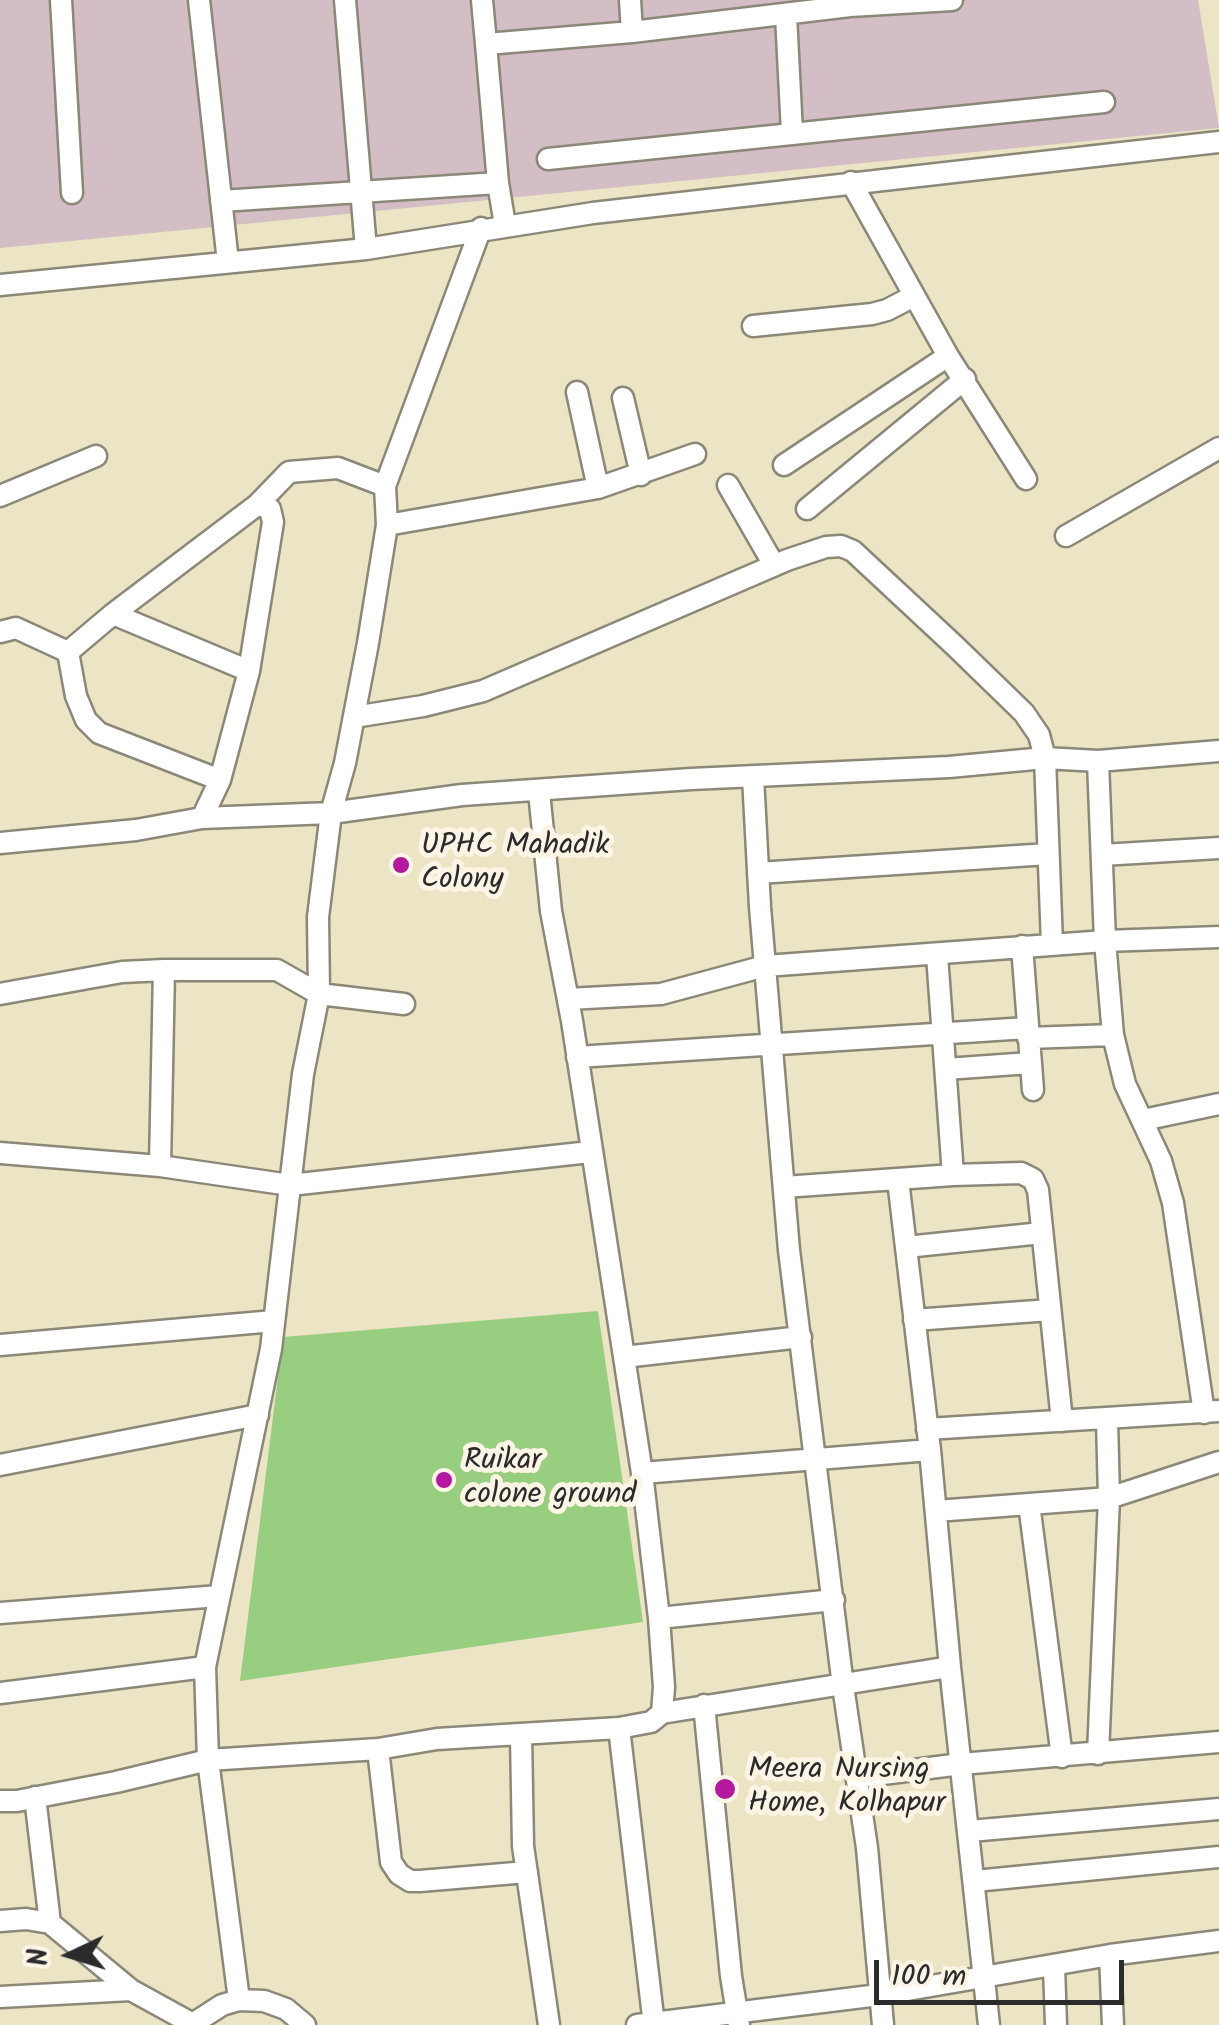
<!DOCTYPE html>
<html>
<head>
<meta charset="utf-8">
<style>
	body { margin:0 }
	#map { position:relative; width:1219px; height:2025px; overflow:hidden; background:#ebe4c5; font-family:Kalam,sans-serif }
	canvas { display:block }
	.north { position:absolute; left:20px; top:1905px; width:100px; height:100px; -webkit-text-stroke:8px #fcf5e5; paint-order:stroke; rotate:266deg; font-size:28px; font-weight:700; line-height:40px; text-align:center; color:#2b2b2b }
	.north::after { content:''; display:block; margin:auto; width:35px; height:45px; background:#2b2b2b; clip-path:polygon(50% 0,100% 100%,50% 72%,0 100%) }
	.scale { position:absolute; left:874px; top:1960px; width:250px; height:45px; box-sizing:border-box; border:5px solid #2b2b2b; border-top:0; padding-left:12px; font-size:30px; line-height:35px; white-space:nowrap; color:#2b2b2b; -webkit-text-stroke:8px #fcf5e5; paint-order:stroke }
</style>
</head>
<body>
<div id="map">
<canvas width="1219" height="2025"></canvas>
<div class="north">N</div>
<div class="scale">100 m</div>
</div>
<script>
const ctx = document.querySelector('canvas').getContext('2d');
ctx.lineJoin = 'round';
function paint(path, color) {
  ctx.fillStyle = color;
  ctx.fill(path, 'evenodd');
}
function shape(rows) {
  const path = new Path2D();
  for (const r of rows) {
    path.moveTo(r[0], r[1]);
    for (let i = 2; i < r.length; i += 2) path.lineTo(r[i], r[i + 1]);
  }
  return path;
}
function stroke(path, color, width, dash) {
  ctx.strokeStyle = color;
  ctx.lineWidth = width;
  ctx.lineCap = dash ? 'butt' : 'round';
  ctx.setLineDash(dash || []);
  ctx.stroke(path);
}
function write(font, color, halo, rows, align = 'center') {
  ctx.font = font + ' Kalam,sans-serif';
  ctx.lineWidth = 10;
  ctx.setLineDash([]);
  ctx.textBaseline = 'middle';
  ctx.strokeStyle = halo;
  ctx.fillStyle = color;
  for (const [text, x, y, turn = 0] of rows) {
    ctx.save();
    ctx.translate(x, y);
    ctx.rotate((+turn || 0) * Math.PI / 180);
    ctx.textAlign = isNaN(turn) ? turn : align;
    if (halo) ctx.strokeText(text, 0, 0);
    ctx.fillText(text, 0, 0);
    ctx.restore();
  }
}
const industrial = shape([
	[0,0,1198,0,1219,128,0,248]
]);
const green = shape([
	[598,1311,643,1622,240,1681,283,1337]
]);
const minor = shape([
	[61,0,72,193],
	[199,0,228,262],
	[345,0,366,249],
	[482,0,486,44,632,32,850,6,952,0],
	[630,0,632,32],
	[786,15,792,133],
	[486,44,498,183,505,225],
	[548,159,1104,102],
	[851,182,948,356,1026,479],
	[221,201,498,183],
	[0,285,366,249,593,213,1219,142],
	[753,326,872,314,887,310,914,296],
	[577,392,598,488],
	[623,398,641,475],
	[784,465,948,356],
	[728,485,774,565],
	[0,496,96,456],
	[258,504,289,472,338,468,385,486],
	[807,509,965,379],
	[387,525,598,488,695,454],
	[1066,536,1219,448],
	[113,614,249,671],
	[0,632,16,628,68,652],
	[68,652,113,614,253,508,258,504,270,509,273,522,249,671,220,780,202,818],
	[68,652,76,696,86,720,99,733,220,780],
	[354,717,423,706,483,691,787,560,826,547,841,546,853,551,955,646,1024,713,1039,735,1045,758,1052,944],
	[1098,761,1105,941,1113,1035,1125,1084,1161,1161,1173,1203,1204,1413],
	[753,777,760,907,789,1250,843,1686,867,1848,883,2025],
	[0,843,136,830,202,818,331,813,462,795,691,779,949,767,1045,758,1098,761,1219,751],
	[1102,855,1219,848],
	[758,873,1048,854],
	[1022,946,1033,1090],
	[937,955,953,1175],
	[0,994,122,972,164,970],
	[568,999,661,994,765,966,1105,941,1219,937],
	[404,1004,319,994,277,970,164,970,160,1166,290,1185,590,1152],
	[1028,1038,1113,1035],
	[577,1057,1027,1028],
	[946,1069,1030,1063],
	[1143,1120,1219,1104],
	[0,1153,160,1166],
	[898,1180,930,1450,950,1667],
	[784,1187,953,1175,1021,1173,1033,1179,1038,1190,1062,1421],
	[906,1247,1042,1233],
	[914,1320,1050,1310],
	[0,1345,274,1321],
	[624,1357,801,1337],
	[927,1429,1219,1411],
	[0,1465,258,1415],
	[642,1473,930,1450],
	[1029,1504,1062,1757],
	[936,1511,1109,1498,1219,1462],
	[0,1613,219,1596],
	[659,1618,834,1600],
	[0,1693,205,1667],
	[704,1705,731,1976,739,2025],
	[662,1713,950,1667,989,2025],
	[619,1728,654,2025],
	[521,1735,523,1846,549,2025],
	[378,1749,391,1862,399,1874,410,1881,420,1881,527,1872],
	[1098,1754,1109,1498,1107,1420],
	[859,1777,961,1764,1219,1742],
	[0,1801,17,1801,116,1782,208,1760,378,1749,437,1739,619,1728,651,1722,662,1713,664,1687,659,1618,642,1473,572,1021,551,911,539,792],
	[970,1831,1219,1809],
	[975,1881,1219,1857],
	[0,1921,26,1919,50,1923,35,1797],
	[50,1923,131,1990],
	[1110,1955,1113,2025],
	[1054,1966,1056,2025],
	[0,1997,131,1990,191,2023],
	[239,2000,208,1760,205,1667,271,1349,303,1074,319,994,318,917,331,813,345,763,368,643,387,525,385,486,481,228],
	[191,2025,222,2005,239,2000,264,2001,286,2009,305,2025],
	[637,2025,879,1995,1110,1955,1219,1941]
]);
const markers = [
	[401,865,10,"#b5179e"],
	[444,1480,10,"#b5179e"],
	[725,1789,12,"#b5179e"]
];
const poiNames = [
	["UPHC Mahadik",421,848],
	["Colony",421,882],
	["Ruikar",464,1463],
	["colone ground",464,1497],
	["Meera Nursing",748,1772],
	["Home, Kolhapur",748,1806]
];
paint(industrial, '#d2bec4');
paint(green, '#98ce7f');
stroke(minor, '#8b8878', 25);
stroke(minor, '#fff', 20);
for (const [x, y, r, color] of markers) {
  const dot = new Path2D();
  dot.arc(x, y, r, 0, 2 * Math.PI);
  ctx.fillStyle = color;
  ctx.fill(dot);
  stroke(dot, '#fcf5e5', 4);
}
write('30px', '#2b2b2b', '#fcf5e5', poiNames, 'left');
</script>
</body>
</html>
